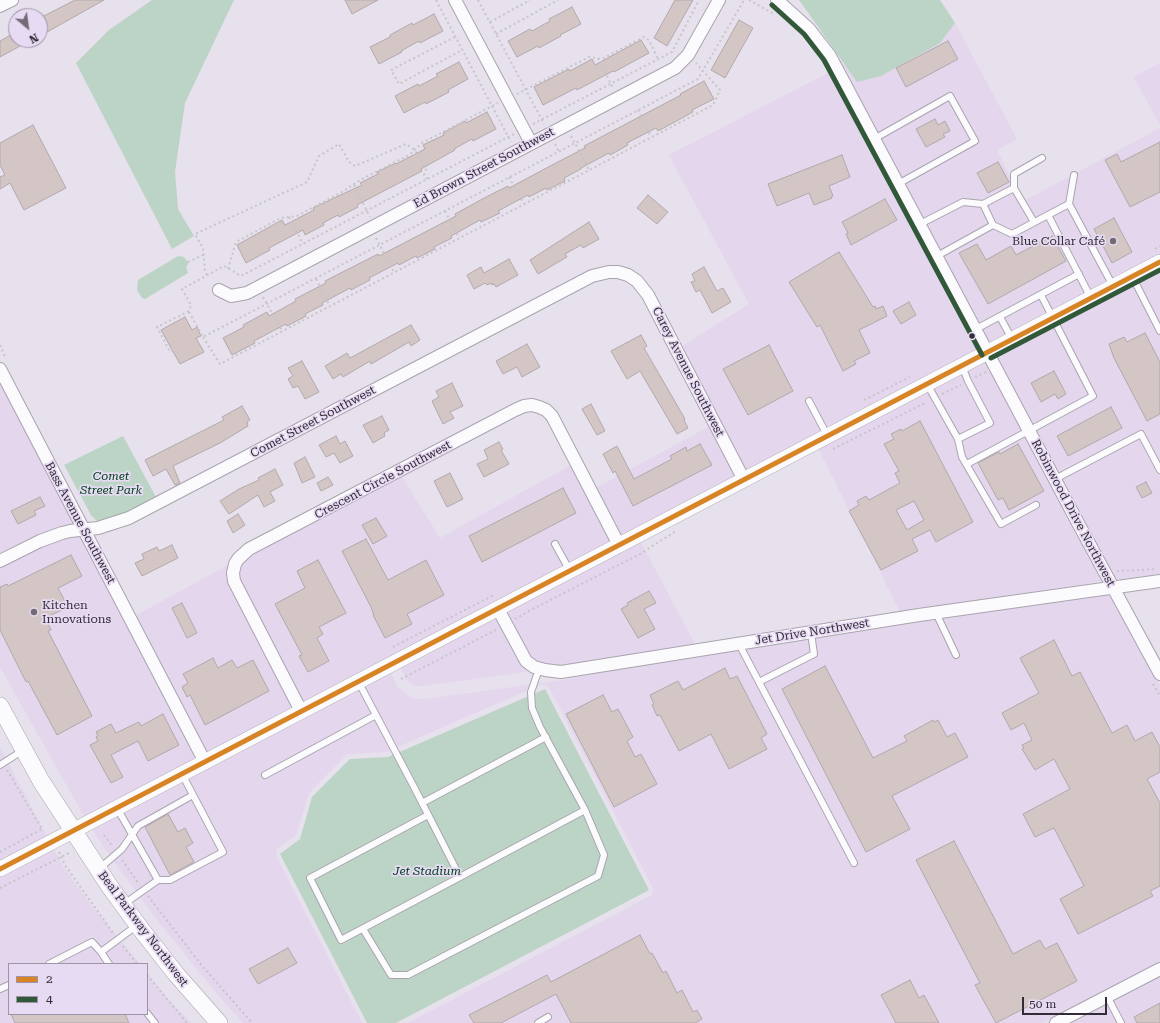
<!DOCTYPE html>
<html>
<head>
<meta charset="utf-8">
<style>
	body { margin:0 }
	#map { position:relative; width:1160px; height:1023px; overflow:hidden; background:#e7e0ed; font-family:"Roboto Serif",serif }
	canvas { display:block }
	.legend { position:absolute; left:8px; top:963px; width:140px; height:52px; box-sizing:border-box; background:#e7daf3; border:1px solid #9e94a7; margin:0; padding:5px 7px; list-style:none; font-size:12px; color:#312c35 }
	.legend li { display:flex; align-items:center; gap:8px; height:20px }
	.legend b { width:20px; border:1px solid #9e94a7 }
	.north { position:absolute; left:8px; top:8px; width:40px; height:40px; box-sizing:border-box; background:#e7daf3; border:1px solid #9e94a7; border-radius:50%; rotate:151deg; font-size:11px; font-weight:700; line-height:16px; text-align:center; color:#312c35 }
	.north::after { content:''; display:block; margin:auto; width:14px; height:18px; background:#716b75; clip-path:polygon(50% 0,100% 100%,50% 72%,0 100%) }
	.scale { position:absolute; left:1022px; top:997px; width:85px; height:18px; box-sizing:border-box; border:2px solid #312c35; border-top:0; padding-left:5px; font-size:12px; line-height:14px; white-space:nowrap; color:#312c35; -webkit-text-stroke:3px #e7daf3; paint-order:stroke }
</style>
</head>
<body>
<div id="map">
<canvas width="1160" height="1023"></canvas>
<ul class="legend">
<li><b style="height:5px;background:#d98424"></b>2</li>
<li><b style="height:5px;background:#32583a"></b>4</li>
</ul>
<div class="north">N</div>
<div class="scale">50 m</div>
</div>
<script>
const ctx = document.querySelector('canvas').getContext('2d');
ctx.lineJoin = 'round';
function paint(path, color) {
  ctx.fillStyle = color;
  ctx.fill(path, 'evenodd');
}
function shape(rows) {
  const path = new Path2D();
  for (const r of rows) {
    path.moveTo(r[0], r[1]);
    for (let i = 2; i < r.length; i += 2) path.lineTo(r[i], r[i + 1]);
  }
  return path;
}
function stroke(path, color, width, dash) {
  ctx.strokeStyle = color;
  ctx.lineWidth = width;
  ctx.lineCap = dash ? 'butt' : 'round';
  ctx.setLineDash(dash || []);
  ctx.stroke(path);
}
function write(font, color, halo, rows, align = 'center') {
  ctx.font = font + ' "Roboto Serif",serif';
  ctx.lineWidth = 3.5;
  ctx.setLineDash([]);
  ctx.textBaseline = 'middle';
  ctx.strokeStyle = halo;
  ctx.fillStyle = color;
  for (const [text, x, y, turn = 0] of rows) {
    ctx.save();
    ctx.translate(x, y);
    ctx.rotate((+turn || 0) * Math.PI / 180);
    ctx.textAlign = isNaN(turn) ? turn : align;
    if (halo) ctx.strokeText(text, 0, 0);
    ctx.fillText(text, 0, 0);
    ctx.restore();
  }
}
const built = shape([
	[955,23,1017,139,997,150,1022,202,1160,128,1160,254,990,343,841,65,844,63,857,82,940,43],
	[1160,63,1160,125,1134,77],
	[832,71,980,349,746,471,681,347,749,304,669,155],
	[1160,269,1160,574,1115,580,996,355],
	[986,360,1103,581,900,612,818,448],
	[0,382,74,524,60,527,38,535,0,553],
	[710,426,736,476,622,536,596,488],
	[571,465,611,542,304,703,240,580,239,574,242,563,253,555,402,477,440,538],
	[81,536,197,759,85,818,0,667,0,568,43,547,65,539],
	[640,541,695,644,594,660,554,668,423,686,415,686,407,681,400,667],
	[228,565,227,571,229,584,293,708,207,754,135,616],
	[1109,594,1160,685,1160,961,1042,1023,408,1023,652,895,653,888,549,687,542,684,386,752,349,754,346,755,309,793,296,835,277,849,276,856,362,1023,243,1023,213,989,155,917,105,849,92,829,390,672,398,687,405,694,414,699,425,699,557,681,597,673,938,619],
	[0,747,47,837,0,862],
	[54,849,63,866,91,905,140,964,9,964,9,1014,147,1014,147,973,170,1001,191,1023,0,1023,0,877],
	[1160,976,1160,1023,1071,1023]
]);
const green = shape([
	[152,0,234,0,185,103,175,172,178,209,194,236,172,249,76,63,109,30],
	[799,0,940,0,955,23,940,43,881,76,857,82],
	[178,256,184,257,188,262,188,265,186,266,188,273,145,299,142,298,137,290,138,280],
	[123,436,157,499,125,515,98,522,91,515,64,465],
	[545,689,649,890,396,1023,367,1023,280,854,300,839,312,797,350,759,388,757]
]);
const building = shape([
	[75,0,104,0,40,36,40,18,75,0],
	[345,0,378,0,352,14,345,0],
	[675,0,693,0,667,46,654,38,675,0],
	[572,7,581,24,560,35,561,36,539,48,538,46,517,57,508,41,530,29,532,31,550,21,549,19,572,7],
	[434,14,443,31,420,43,419,41,401,51,402,52,379,64,370,47,390,37,390,35,412,23,413,25,434,14],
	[739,20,753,28,725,78,711,70,739,20],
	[16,32,16,40,31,40,0,57,0,41,16,32],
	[641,40,649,53,614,72,613,71,577,90,576,88,543,105,534,87,569,69,570,71,592,59,595,65,641,40],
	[948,41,958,59,906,87,896,68,948,41],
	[459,62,468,79,448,90,449,92,426,104,425,102,404,113,395,96,418,84,419,86,438,76,436,74,459,62],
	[704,81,714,99,692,110,693,112,658,131,656,128,627,143,628,145,610,155,609,153,581,168,581,169,564,178,565,181,547,190,546,188,529,197,528,195,498,211,500,213,481,222,480,220,451,236,452,238,434,247,435,249,417,258,416,256,399,265,398,263,369,278,370,280,351,290,350,288,322,303,323,305,305,314,306,316,287,326,286,324,254,341,255,343,232,355,223,338,244,327,243,325,267,312,269,316,296,301,295,299,326,283,325,281,378,254,379,256,456,216,455,214,488,196,508,186,509,188,554,164,585,148,584,146,681,95,680,94,704,81],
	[487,112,496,129,473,141,472,139,454,149,455,150,421,169,422,171,357,205,358,207,339,217,338,215,323,223,324,225,305,235,303,230,269,248,270,250,246,263,237,245,282,220,285,225,314,210,313,208,362,185,360,183,378,174,377,172,396,163,396,164,425,149,423,145,444,135,443,133,465,121,466,123,487,112],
	[935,119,938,125,945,121,950,131,943,134,945,137,926,147,916,129,935,119],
	[33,125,66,188,24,210,10,183,0,189,0,177,5,175,0,165,0,143,33,125],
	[1160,142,1160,192,1130,207,1105,160,1117,154,1121,162,1160,142],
	[842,155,850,177,829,186,833,196,831,197,832,198,814,205,809,193,777,206,768,184,842,155],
	[998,162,1009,182,988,193,977,173,998,162],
	[648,195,668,212,657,224,637,208,648,195],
	[885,199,897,220,851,245,846,234,848,233,842,222,885,199],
	[1114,218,1132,252,1112,263,1094,229,1114,218],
	[589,222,599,239,583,248,581,245,565,254,567,257,538,274,530,260,589,222],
	[1052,236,1066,261,988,304,959,253,977,244,986,260,1011,246,1016,255,1052,236],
	[839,252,873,307,875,306,876,309,883,306,887,316,859,330,870,353,854,361,856,364,843,371,820,325,817,327,789,282,839,252],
	[509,259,518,275,496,287,494,284,492,285,491,283,487,285,485,283,474,289,467,275,481,267,484,273,509,259],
	[704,267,717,291,723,288,731,302,712,313,700,290,696,292,691,282,695,281,692,274,704,267],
	[909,302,916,315,901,324,893,311,909,302],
	[185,317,192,330,197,327,201,336,196,338,204,352,180,364,161,330,185,317],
	[411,325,420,340,411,346,409,342,371,364,370,361,343,377,341,374,333,379,325,366,347,353,350,358,411,325],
	[1145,333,1160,362,1160,414,1147,421,1114,358,1109,344,1124,337,1127,342,1145,333],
	[641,335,647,346,644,348,685,419,684,420,688,428,677,434,640,371,627,379,611,351,641,335],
	[527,344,540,367,522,377,517,367,503,374,496,361,527,344],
	[769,345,793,391,748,415,723,369,769,345],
	[302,361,319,392,305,399,298,386,293,388,288,379,293,376,288,368,302,361],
	[1054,371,1066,394,1058,399,1055,394,1041,402,1031,383,1054,371],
	[452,383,463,406,450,412,454,418,443,424,432,401,439,397,436,391,452,383],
	[591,404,605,431,597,435,582,409,591,404],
	[242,406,250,420,247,422,248,426,220,443,173,466,180,483,175,485,166,469,153,476,145,460,224,420,222,417,242,406],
	[1111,407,1122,428,1068,456,1057,436,1111,407],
	[382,416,389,430,384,433,385,436,373,443,363,425,382,416],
	[920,421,973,522,936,542,930,530,912,539,918,551,881,570,849,511,859,505,857,501,866,496,869,500,900,483,895,473,899,471,884,444,894,439,891,434,901,429,902,431,920,421],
	[914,501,924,520,907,530,896,510,914,501],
	[336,436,340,444,345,441,353,456,340,463,334,453,326,457,319,445,336,436],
	[499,442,503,449,501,450,509,464,484,477,477,464,488,459,484,450,499,442],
	[700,444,712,465,633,506,615,471,613,473,603,454,617,446,634,479,672,459,670,456,686,447,687,451,700,444],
	[1018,444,1044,491,1009,510,1003,498,998,500,978,463,999,452,1000,454,1018,444],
	[305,457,315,477,302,483,294,463,305,457],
	[275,469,283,485,270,492,275,501,264,507,258,495,229,514,220,501,239,489,259,480,258,478,275,469],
	[450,473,463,499,447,507,434,481,450,473],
	[328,477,333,485,321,491,317,483,328,477],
	[1146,482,1152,493,1142,498,1136,487,1146,482],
	[563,488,576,513,482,562,469,536,563,488],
	[40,497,45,506,34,511,36,515,18,524,11,511,40,497],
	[238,514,245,525,233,533,227,521,238,514],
	[376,518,387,536,373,544,362,525,376,518],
	[366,539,388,580,426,560,444,595,407,614,412,624,385,638,373,615,374,615,371,607,342,551,366,539],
	[172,545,178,558,142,576,135,563,144,559,142,554,157,547,159,551,172,545],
	[71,555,82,576,58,588,68,607,45,618,51,630,48,631,92,716,57,735,28,681,26,682,0,630,0,587,7,584,8,586,71,555],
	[318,560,346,613,319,627,323,634,317,638,329,661,308,672,299,656,302,655,275,604,305,588,297,571,318,560],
	[649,591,656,603,644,609,655,629,638,638,621,609,628,605,627,603,649,591],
	[182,603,197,633,187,638,172,608,182,603],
	[1054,640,1072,676,1080,672,1112,733,1127,725,1135,741,1152,732,1160,747,1160,772,1147,779,1160,803,1160,886,1150,891,1153,896,1078,934,1060,899,1084,886,1054,828,1035,837,1023,814,1070,789,1054,759,1035,770,1022,749,1024,748,1022,745,1032,740,1024,723,1011,730,1002,713,1039,693,1020,658,1054,640],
	[213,658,218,668,232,660,237,668,253,660,269,691,205,725,190,695,187,697,182,687,188,683,183,674,213,658],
	[825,666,873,758,907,741,904,736,933,720,934,722,938,720,947,737,955,733,968,757,892,796,910,829,866,852,782,689,825,666],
	[725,668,730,679,737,676,767,734,761,738,767,749,729,769,711,734,679,751,660,715,657,716,652,705,654,704,650,695,678,681,683,690,725,668],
	[603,695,612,712,618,709,633,737,627,741,635,757,641,754,657,784,614,807,566,714,603,695],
	[163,714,179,745,148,761,138,741,111,755,123,777,111,783,90,745,98,741,96,737,98,736,96,732,111,724,116,733,139,722,141,726,163,714],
	[168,814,178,832,185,828,193,843,186,847,194,862,170,875,145,827,168,814],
	[954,841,1013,954,1040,940,1045,949,1057,943,1077,981,996,1023,975,985,980,983,916,860,954,841],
	[640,935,650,954,652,953,663,973,666,971,677,993,682,990,693,1012,697,1010,702,1019,695,1023,571,1023,556,994,501,1023,474,1023,469,1015,547,975,551,982,640,935],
	[288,948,297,963,258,984,249,969,288,948],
	[910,980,919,998,924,995,939,1023,896,1023,881,995,910,980],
	[1160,1003,1160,1023,1137,1023,1134,1017,1160,1003],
	[11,1014,125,1014,129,1023,15,1023,11,1014]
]);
const path = shape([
	[436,0,511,142],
	[478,0,544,124],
	[749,0,774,14],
	[490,22,530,0],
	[496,34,558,0],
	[455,37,391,70,399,84,462,50],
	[598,58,613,88],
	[517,94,589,57,602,59,644,37,649,40,658,59],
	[638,110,651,137],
	[533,124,672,52,699,0],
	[571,136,589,170],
	[555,144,559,152],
	[509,177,524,204],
	[354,185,370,217],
	[445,211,459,238],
	[289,217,303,244],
	[376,238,394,272],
	[1155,249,1160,246],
	[188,262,203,255],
	[228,269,236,242,281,218,297,216,342,192,362,179,409,155,422,143,498,103],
	[207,275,205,272,203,248,195,234,307,182,319,156,339,144,349,162,355,166,406,144,415,150,426,170,424,175,427,179],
	[316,279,330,306],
	[263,297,282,331],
	[189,312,203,337,698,79,744,0],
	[203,337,220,364,713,105,720,90,696,63],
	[0,345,6,359],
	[173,351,170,352,157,327,189,311,191,305,182,289,224,266,241,276,514,134],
	[975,377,986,372],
	[942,394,961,385],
	[864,400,910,377],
	[833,449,927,402],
	[1117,571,1157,569],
	[515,619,529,611,640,554,676,531],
	[393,647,494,595],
	[401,679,496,630],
	[1153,684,1160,696],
	[7,770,42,829],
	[104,835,113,847],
	[0,852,42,829,43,831],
	[59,852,65,865,113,933],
	[122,860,139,884],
	[0,888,71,852],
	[148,896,203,967,252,1023],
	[123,946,137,964],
	[147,975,187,1023]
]);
const service = shape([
	[874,139,950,96,975,141,898,184],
	[1014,188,1014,174,1042,158],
	[1069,204,1074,175],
	[1048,215,1069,204,1113,286],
	[920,224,963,202,983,204],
	[993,225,983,204,1014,188,1034,222],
	[937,256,993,225,1012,234,1048,215,1091,298],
	[1132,276,1160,331],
	[1000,317,1012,339],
	[976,329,1079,274],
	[927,384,958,439,990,423,968,381,962,366],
	[809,401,827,435],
	[958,439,962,457,1001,524,1036,505],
	[967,464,1093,396,1041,295],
	[1055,479,1141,434,1160,470],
	[555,544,570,571],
	[936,613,956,655],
	[739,644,854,863],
	[358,681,414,787,460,877,341,940,310,878,428,815],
	[759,682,814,654,811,633],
	[0,765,22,751],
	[265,775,376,715],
	[422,803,546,737],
	[117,808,158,880,124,904],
	[100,868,122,849,138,826,193,795],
	[460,877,585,810,540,727,532,708,531,692,539,669],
	[158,880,170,880,223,852,182,774],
	[363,929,391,975,408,975,598,876,604,855,585,810],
	[101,952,109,964],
	[49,964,92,942,101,952,136,926],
	[0,989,9,985],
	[1107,996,1121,1023],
	[147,1013,155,1023],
	[538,1023,548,1017]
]);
const minor = shape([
	[455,0,531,143],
	[777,0,809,29,830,56,1078,523,1160,674],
	[0,6,12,0],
	[219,290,231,296,247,293,675,68,688,55,719,0],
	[0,369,205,762],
	[0,561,40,541,62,533,70,531,98,528,129,518,592,276,609,272,618,272,628,275,637,281,648,295,744,480],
	[498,609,526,661,534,667,545,670,561,672,919,615,1160,581],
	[301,711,234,581,233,573,235,564,238,559,249,549,515,410,524,406,532,405,539,407,546,410,552,416,619,545],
	[1056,1023,1160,969]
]);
const tertiary = shape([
	[0,869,1160,262]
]);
const secondary = shape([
	[0,706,41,781,110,887,140,928,176,974,219,1023]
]);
const bus1 = shape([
	[0,869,1160,262]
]);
const bus2 = shape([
	[772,5,804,34,824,60,982,355],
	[991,358,1160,270]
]);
const markers = [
	[1113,241,4,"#716b75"],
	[972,336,3.5,"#312c35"],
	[34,612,4,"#716b75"]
];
const streetNames = [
	["Ed Brown Street Southwest",484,168,-28],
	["Carey Avenue Southwest",688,372,63],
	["Comet Street Southwest",313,422,-28],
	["Crescent Circle Southwest",383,480,-28],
	["Robinwood Drive Northwest",1073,513,62],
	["Bass Avenue Southwest",80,523,62],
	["Jet Drive Northwest",812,632,-9],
	["Beal Parkway Northwest",143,929,53]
];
const poiNames = [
	["Blue Collar Café",1105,241],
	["Kitchen",42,605,"left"],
	["Innovations",42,619,"left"]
];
const parkNames = [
	["Comet",111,476],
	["Street Park",111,490],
	["Jet Stadium",427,871]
];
paint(built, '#e3d6ed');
paint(green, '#bcd4c5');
paint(building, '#d3c6c4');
stroke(building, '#b1a9ac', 1);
stroke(service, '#a9a4ae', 8);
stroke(minor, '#a9a4ae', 14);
stroke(tertiary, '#a9a4ae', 16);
stroke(secondary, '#a9a4ae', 18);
stroke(path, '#c6c5c9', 2, [2, 3]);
stroke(service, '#fbfafc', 6);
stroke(minor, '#fbfafc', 12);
stroke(tertiary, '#fbfafc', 15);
stroke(secondary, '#fbfafc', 17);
stroke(bus1, '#d98424', 5);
stroke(bus2, '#32583a', 5);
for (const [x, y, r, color] of markers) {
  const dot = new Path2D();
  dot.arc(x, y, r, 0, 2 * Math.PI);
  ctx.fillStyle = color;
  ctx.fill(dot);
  stroke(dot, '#e7daf3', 1.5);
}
write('12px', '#312c35', '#e7daf3', streetNames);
write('12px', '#312c35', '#e7daf3', poiNames, 'right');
write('italic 12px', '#00401b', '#e7daf3', parkNames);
</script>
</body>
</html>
